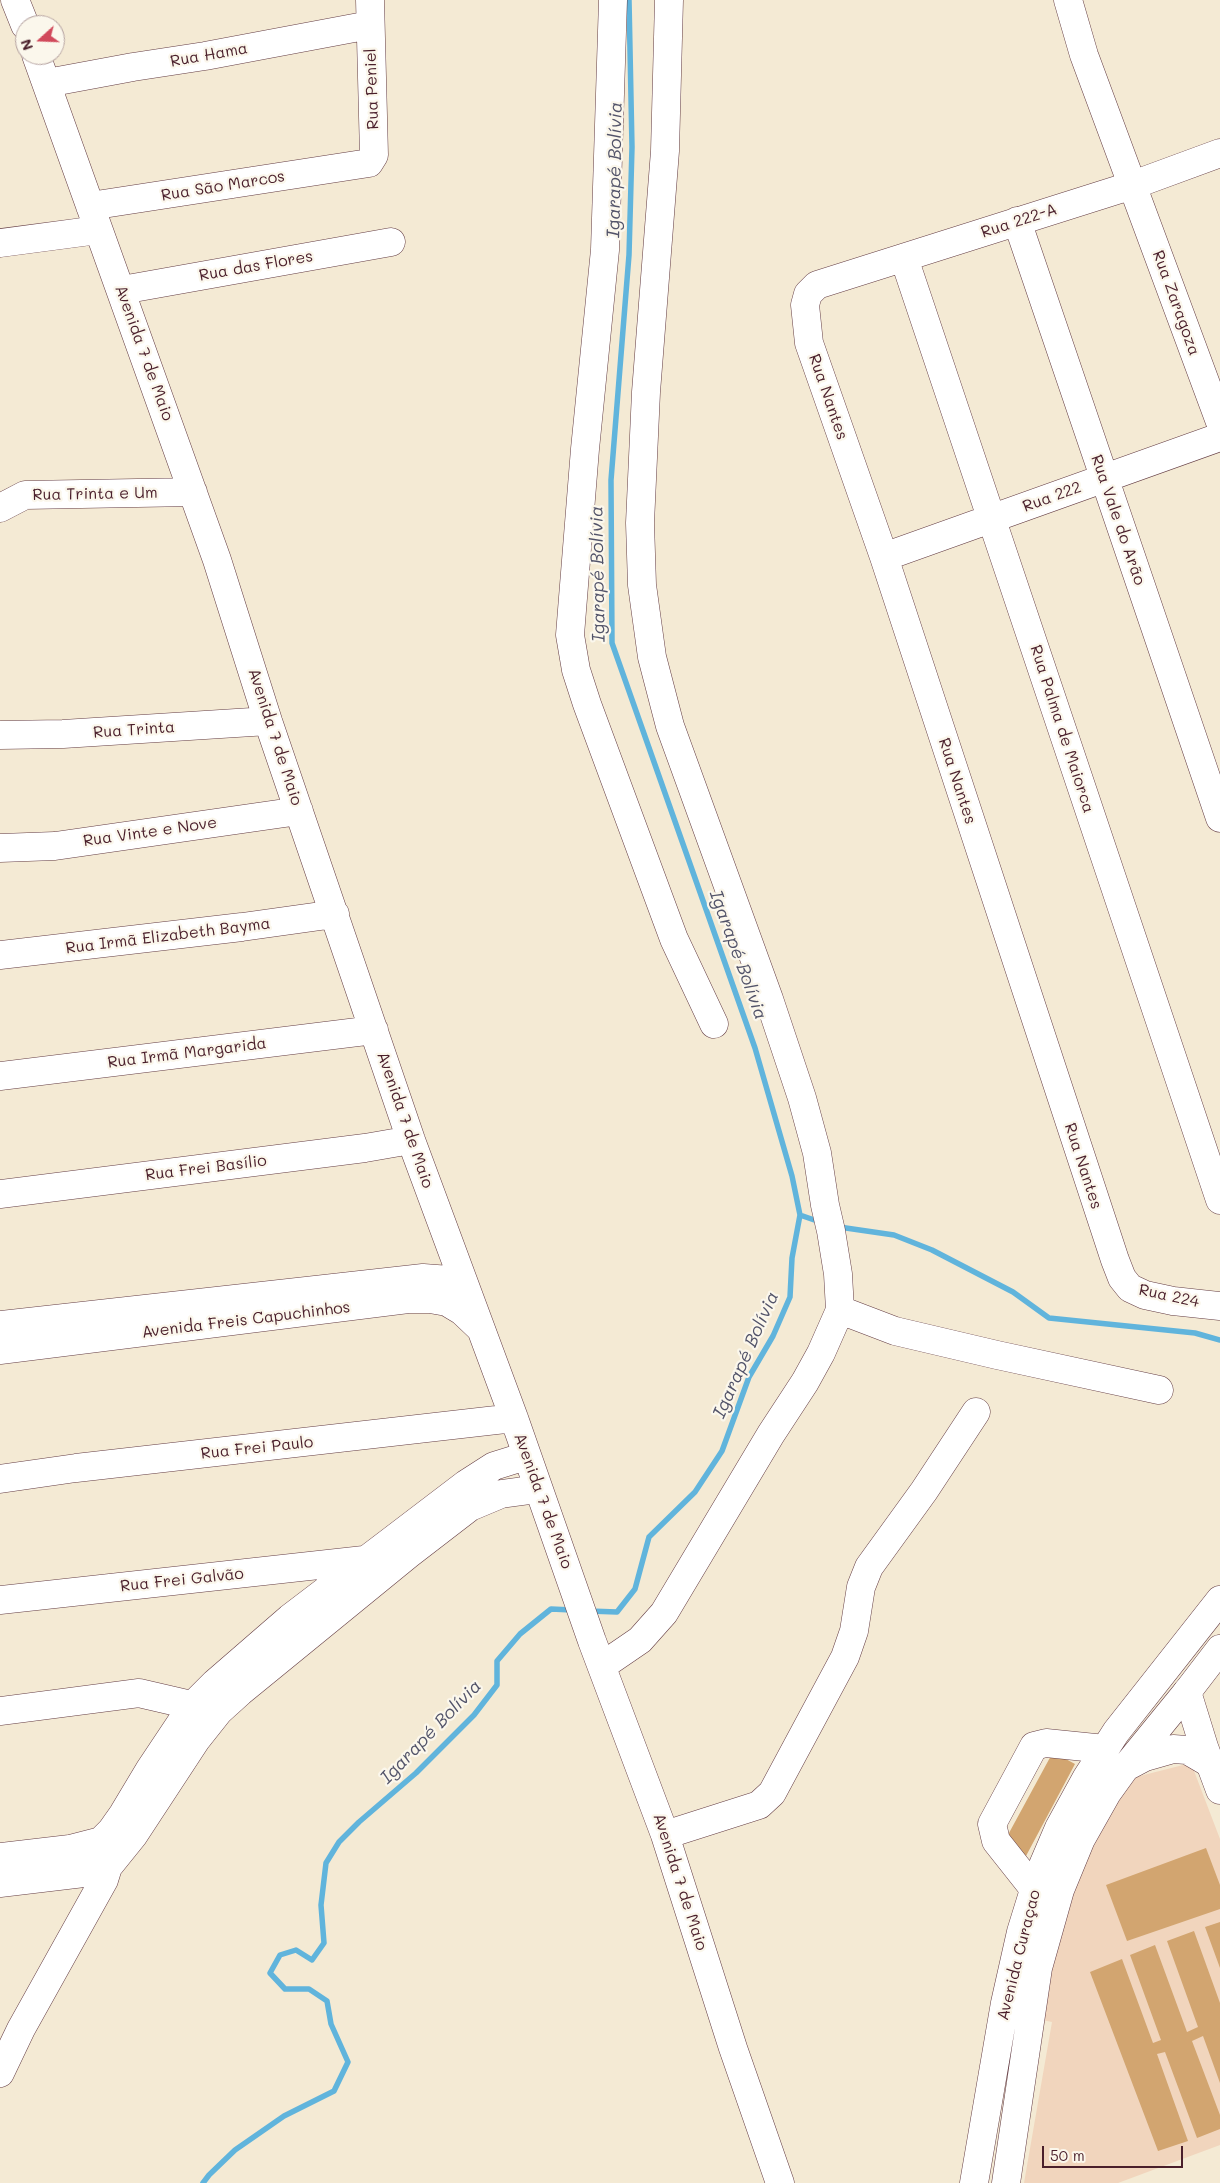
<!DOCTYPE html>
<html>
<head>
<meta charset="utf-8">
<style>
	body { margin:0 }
	#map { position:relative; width:1220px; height:2183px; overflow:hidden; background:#f4ead4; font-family:Mali,sans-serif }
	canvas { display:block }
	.north { position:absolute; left:15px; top:15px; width:50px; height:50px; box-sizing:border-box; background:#fbf7ec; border:1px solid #b4a19f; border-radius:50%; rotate:250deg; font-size:14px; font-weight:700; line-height:20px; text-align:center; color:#4a1f2b }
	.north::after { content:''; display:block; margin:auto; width:18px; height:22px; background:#d1495b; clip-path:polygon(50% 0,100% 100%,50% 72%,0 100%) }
	.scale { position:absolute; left:1042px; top:2146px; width:141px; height:22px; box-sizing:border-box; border:2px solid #4a1f2b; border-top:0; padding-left:6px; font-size:15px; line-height:18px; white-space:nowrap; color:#4a1f2b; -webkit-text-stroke:4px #fbf7ec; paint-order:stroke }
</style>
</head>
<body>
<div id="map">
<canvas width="1220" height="2183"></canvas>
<div class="north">N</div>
<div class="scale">50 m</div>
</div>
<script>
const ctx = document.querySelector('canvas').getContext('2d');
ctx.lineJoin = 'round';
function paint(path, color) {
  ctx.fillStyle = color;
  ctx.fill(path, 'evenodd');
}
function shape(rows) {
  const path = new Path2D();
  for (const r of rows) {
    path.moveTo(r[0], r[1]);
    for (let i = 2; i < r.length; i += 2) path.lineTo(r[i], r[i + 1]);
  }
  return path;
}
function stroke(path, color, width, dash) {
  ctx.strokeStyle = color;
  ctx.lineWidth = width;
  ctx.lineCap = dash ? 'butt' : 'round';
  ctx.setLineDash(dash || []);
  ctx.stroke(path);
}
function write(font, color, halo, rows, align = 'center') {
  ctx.font = font + ' Mali,sans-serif';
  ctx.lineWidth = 4.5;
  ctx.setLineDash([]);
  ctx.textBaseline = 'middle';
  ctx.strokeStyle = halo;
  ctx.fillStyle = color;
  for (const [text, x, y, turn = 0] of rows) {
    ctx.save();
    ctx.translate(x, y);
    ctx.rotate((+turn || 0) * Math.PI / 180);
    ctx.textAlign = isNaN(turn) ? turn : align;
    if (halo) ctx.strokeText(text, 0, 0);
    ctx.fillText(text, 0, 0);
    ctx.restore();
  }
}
const built = shape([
	[1191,1763,1220,1839,1220,2145,1118,2183,1024,2183,1052,2022,1037,2019,1073,1886,1102,1827,1132,1778]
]);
const stream = shape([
	[800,1215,820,1222],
	[839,1227,894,1235,932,1250,1013,1292,1049,1318,1195,1333,1220,1340],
	[589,1611,617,1612,635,1589,649,1537,695,1492,722,1451,749,1377,773,1336,790,1297,792,1258,800,1215,792,1176,755,1048,612,643,611,480,629,255,632,147,629,0],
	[203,2183,209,2175,235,2150,284,2116,334,2091,348,2062,331,2024,327,2001,309,1989,285,1989,270,1973,280,1955,296,1950,312,1960,324,1943,321,1905,326,1863,339,1842,359,1822,416,1773,474,1715,497,1685,497,1661,520,1634,551,1609,572,1610]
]);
const building = shape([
	[1053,1752,1075,1764,1026,1856,1003,1844],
	[1206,1848,1220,1885,1220,1909,1127,1941,1106,1885],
	[1220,1922,1220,1968,1205,1927],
	[1194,1931,1220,2003,1220,2083,1203,2036,1192,2041,1220,2115,1220,2129,1197,2138,1165,2052,1157,2054,1188,2141,1158,2151,1090,1972,1122,1959,1153,2043,1161,2040,1130,1955,1155,1945,1187,2032,1198,2027,1167,1941]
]);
const minor = shape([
	[15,0,25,25],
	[613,0,605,250,585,449,570,635,576,670,587,704,674,939,714,1024],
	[1068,0,1084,55,1220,422],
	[36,55,217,560,268,721,411,1140,514,1418,592,1641,665,1835,733,2048,780,2183],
	[47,83,133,67,205,56,370,25],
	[1220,153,1133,185,817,285,808,294,805,305,809,343,884,557,1115,1260,1122,1278,1130,1288,1145,1295,1173,1301,1220,1306],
	[90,206,369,163,374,155,370,0],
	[1017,221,1220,818],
	[0,243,98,230],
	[904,258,1220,1200],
	[122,290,391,242],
	[0,508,25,495,193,492],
	[884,557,1220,437],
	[0,735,63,734,268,721],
	[0,848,55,846,299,811],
	[0,955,242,927,335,914],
	[0,1076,374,1030],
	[0,1194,365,1148,411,1140],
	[840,1310,895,1331,997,1355,1159,1390],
	[0,1325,423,1278,463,1281],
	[0,1350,408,1299,430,1299,447,1302,462,1311,481,1329],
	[0,1479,76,1468,514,1418],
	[0,1600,364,1560],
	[602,1666,640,1640,664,1613,771,1434,805,1382,821,1353,840,1310,838,1274,831,1231,825,1205,817,1153,802,1098,769,999,670,726,652,657,642,585,640,523,646,392,665,151,669,0],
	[1187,1692,1204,1747,1220,1790],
	[0,1711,139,1693,208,1709],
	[665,1835,759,1805,772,1793,845,1657,854,1631,861,1587,869,1567,924,1491,976,1412],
	[0,1857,70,1849,101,1841,111,1831,123,1814,150,1769,192,1706,215,1683,290,1618,466,1484,494,1466,526,1456],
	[0,1883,92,1872,108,1867,133,1836,196,1740,219,1711,240,1692,409,1554,470,1507,501,1494,538,1489],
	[1034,1889,996,1841,992,1824,1034,1746,1046,1743,1105,1749],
	[0,2073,21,2029,104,1880,108,1867,105,1857]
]);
const major = shape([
	[1128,1766,1145,1757,1173,1749,1187,1750,1211,1764],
	[974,2183,1005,2003,1021,1932,1038,1877,1059,1828,1087,1777,1116,1732,1220,1600],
	[1006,2183,1038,1968,1060,1890,1081,1839,1107,1793,1125,1768,1187,1692,1220,1649]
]);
const streetNames = [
	["Rua Hama",209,55,-10],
	["Rua Peniel",372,89,-92],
	["Rua São Marcos",223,186,-9],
	["Rua 222-A",1019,221,-18],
	["Rua das Flores",256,266,-10],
	["Rua Zaragoza",1176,303,70],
	["Avenida 7 de Maio",144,353,70],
	["Rua Nantes",828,397,71],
	["Rua Trinta e Um",95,494,-1],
	["Rua 222",1052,497,-20],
	["Rua Vale do Arão",1118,520,71],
	["Rua Palma de Maiorca",1062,729,72],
	["Rua Trinta",134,730,-4],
	["Avenida 7 de Maio",275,737,72],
	["Rua Nantes",957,781,72],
	["Rua Vinte e Nove",150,832,-8],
	["Rua Irmã Elizabeth Bayma",168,936,-7],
	["Rua Irmã Margarida",187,1053,-7],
	["Avenida 7 de Maio",405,1120,71],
	["Rua Nantes",1083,1166,72],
	["Rua Frei Basílio",206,1168,-7],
	["Rua 224",1169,1296,12],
	["Avenida Freis Capuchinhos",246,1320,-7],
	["Rua Frei Paulo",257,1448,-6],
	["Avenida 7 de Maio",543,1501,70],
	["Rua Frei Galvão",182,1580,-6],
	["Avenida 7 de Maio",680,1882,72],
	["Avenida Curaçao",1019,1955,-76]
];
const waterNames = [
	["Igarapé Bolívia",615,170,-89],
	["Igarapé Bolívia",598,574,-91],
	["Igarapé Bolívia",738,955,70],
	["Igarapé Bolívia",746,1355,-66],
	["Igarapé Bolívia",431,1732,-46]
];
paint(built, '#f1d5bd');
stroke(stream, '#60b4dc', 5.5);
paint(building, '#d2a570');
stroke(minor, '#643d44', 29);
stroke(major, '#643d44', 29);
stroke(minor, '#fff', 28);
stroke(major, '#fff', 28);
write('16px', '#4a1f2b', '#fbf7ec', streetNames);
write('italic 18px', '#525369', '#fbf7ec', waterNames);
</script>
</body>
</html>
